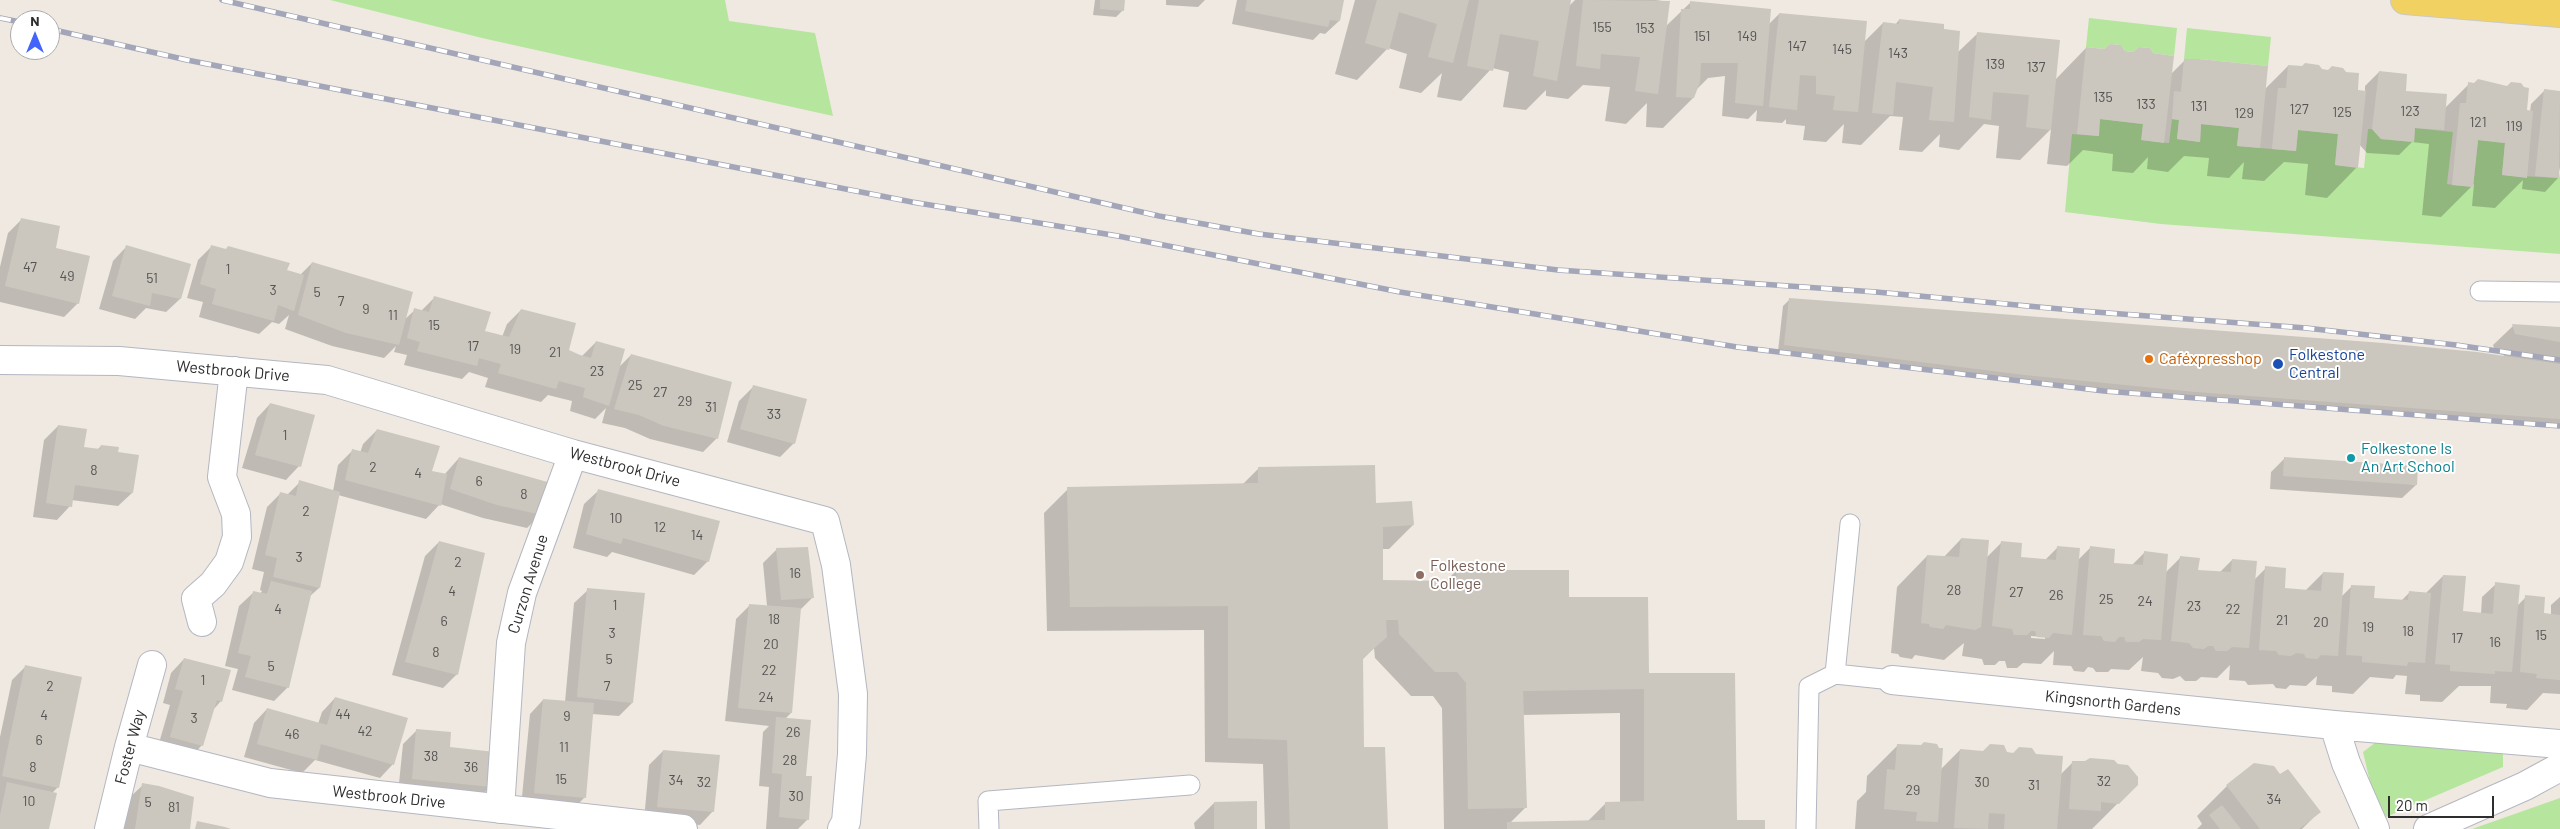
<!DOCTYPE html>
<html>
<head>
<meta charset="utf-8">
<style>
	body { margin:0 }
	#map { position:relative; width:2560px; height:829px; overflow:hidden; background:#efe9e1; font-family:Barlow,sans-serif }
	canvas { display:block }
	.north { position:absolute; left:10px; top:10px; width:50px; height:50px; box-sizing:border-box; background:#fff; border:1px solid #ababab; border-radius:50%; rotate:0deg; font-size:14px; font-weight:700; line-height:20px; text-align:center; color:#2e2e2e }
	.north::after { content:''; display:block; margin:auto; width:18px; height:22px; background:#4264fb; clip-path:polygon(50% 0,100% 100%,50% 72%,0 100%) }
	.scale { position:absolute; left:2388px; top:796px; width:106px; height:22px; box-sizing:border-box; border:2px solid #2e2e2e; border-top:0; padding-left:6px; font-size:15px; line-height:18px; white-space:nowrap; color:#2e2e2e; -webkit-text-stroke:4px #fff; paint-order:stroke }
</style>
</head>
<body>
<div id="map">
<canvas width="2560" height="829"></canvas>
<div class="north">N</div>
<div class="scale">20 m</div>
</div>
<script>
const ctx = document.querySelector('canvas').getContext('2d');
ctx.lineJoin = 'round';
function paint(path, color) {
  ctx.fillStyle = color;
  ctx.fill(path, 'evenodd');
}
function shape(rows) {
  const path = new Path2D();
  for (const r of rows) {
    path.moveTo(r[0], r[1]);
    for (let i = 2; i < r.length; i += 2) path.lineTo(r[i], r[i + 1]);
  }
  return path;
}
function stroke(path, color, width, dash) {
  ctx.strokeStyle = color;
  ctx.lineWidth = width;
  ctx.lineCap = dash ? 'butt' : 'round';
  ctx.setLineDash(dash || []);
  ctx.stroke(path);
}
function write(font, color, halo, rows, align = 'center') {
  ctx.font = font + ' Barlow,sans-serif';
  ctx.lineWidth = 4;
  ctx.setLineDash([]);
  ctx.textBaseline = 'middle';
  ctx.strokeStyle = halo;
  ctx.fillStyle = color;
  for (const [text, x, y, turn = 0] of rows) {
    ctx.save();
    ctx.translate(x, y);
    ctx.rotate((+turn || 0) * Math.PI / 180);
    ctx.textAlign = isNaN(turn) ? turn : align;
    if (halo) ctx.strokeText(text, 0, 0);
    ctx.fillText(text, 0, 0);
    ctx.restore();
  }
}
const green = shape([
	[330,0,725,0,729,21,815,33,833,116,482,38],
	[2089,18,2177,28,2174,56,2153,53,2150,48,2139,47,2133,52,2125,51,2121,45,2110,44,2104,49,2086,47],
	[2187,28,2271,37,2268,66,2199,59,2184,59],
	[2100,119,2143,124,2142,140,2169,143,2172,119,2179,120,2177,139,2200,142,2201,124,2239,128,2237,146,2296,151,2298,130,2338,134,2335,165,2364,168,2368,129,2372,129,2381,139,2414,142,2415,128,2453,132,2447,184,2473,187,2478,140,2505,143,2502,175,2559,178,2560,172,2560,254,2161,224,2065,212,2072,134,2098,136],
	[2376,742,2503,751,2503,767,2379,820,2363,752],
	[2560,798,2560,829,2472,829]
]);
const shadow = shape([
	[1095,0,1123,0,1123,10,1116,17,1093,15],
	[1166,0,1205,0,1198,7,1166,5],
	[1237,0,1343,0,1339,21,1325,34,1320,33,1313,40,1232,24],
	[1355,0,1570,0,1568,7,1575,0,1656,0,1669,2,1666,26,1691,2,1768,25,1779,14,1863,43,1883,23,1895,25,1899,20,1943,30,1957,53,1978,33,2055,80,2086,48,2125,52,2170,75,2185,60,2264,90,2288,66,2318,66,2321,71,2356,91,2365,92,2365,86,2379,72,2404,92,2445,108,2469,84,2530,112,2531,104,2545,90,2560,92,2560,167,2558,178,2545,192,2522,189,2523,180,2495,208,2472,206,2474,184,2441,217,2422,215,2429,144,2412,142,2399,155,2367,153,2359,144,2357,167,2327,198,2305,195,2308,164,2284,162,2264,181,2242,179,2244,162,2229,178,2207,176,2209,158,2184,156,2168,172,2147,169,2148,157,2133,173,2112,171,2113,154,2083,150,2067,166,2047,164,2051,129,2020,160,1996,158,1999,126,1984,124,1959,150,1939,147,1940,134,1922,152,1899,150,1903,117,1890,116,1861,145,1842,143,1844,124,1826,142,1803,140,1805,126,1786,124,1786,119,1782,123,1756,121,1757,110,1748,119,1722,116,1725,76,1708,78,1695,91,1693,98,1663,128,1646,127,1647,103,1626,124,1605,121,1610,87,1583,85,1568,99,1546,96,1546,90,1526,110,1503,107,1509,72,1492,68,1461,101,1437,97,1442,73,1421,93,1399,88,1407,54,1388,48,1357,80,1335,74],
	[22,219,54,249,78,303,64,317,0,302,0,267,8,233],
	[212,246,300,275,312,263,404,320,415,310,421,311,434,298,484,332,502,337,507,324,521,310,567,351,582,356,596,342,618,368,631,355,717,438,703,452,650,439,625,428,602,423,606,408,595,419,570,411,572,401,548,395,541,402,485,387,488,378,469,372,462,379,404,365,407,355,394,352,396,346,384,358,332,346,285,329,289,315,279,324,272,322,259,334,199,317,203,302,187,298,198,260],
	[126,247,190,265,180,299,166,312,146,308,135,319,99,309,113,261],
	[1790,299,2503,357,2504,355,2496,353,2493,345,2513,326,2560,328,2560,426,2188,398,2018,381,1778,351,1783,306],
	[753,387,794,443,780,457,727,442,739,401],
	[270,404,299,466,286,480,242,468,257,418],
	[58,426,83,448,97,450,101,446,117,453,132,493,118,506,71,500,70,506,57,520,33,517,44,440],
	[377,430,430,472,444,475,459,458,541,514,527,528,483,518,440,504,426,519,338,495,319,588,309,597,288,687,274,701,232,690,238,669,225,666,239,606,253,593,260,594,262,591,260,590,264,572,252,569,267,507,280,494,287,495,300,482,333,491,338,465,352,451,360,453,363,444],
	[2285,458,2416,485,2402,498,2270,489,2271,472],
	[1258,469,1375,504,1413,525,1389,549,1382,549,1382,581,1445,582,1456,571,1568,598,1648,674,1735,821,1764,829,1444,829,1442,708,1433,696,1411,696,1375,658,1374,648,1361,661,1363,748,1387,829,1265,829,1263,764,1205,762,1204,630,1047,631,1044,513,1068,489,1242,485],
	[1620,713,1620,803,1606,803,1588,821,1510,823,1526,807,1522,715],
	[598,491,708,561,694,575,612,552,607,557,573,548,584,504],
	[1961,539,1986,558,2001,543,2019,558,2045,560,2058,547,2078,560,2091,547,2112,564,2132,565,2144,553,2166,572,2180,558,2197,572,2219,573,2232,560,2254,580,2266,568,2283,589,2305,591,2323,573,2341,597,2352,586,2372,599,2401,601,2409,593,2425,594,2443,576,2462,613,2481,614,2482,597,2496,584,2517,606,2526,597,2543,614,2551,615,2551,605,2560,597,2560,694,2543,693,2527,710,2506,708,2507,704,2490,703,2491,686,2459,686,2442,702,2420,701,2420,695,2405,694,2407,676,2396,675,2393,679,2370,677,2353,694,2332,692,2332,686,2316,685,2317,676,2306,686,2290,685,2286,689,2276,688,2273,684,2248,685,2245,681,2229,680,2230,665,2217,678,2201,677,2196,681,2185,681,2180,676,2173,679,2162,678,2158,673,2141,671,2143,657,2129,670,2111,669,2108,672,2096,672,2093,668,2088,667,2084,672,2074,671,2071,666,2053,665,2054,651,2041,664,2023,663,2017,668,2007,668,2005,661,1999,661,1995,665,1984,665,1982,659,1962,656,1964,643,1944,660,1915,655,1912,659,1900,657,1898,654,1891,653,1897,587,1927,556,1943,558],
	[2031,636,2045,637,2045,639,2031,638],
	[439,542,457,674,443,688,392,675,425,556],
	[777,549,813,597,799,611,791,713,785,719,805,777,808,819,798,829,766,829,769,787,759,786,763,732,769,726,725,721,736,619,750,605,767,606,763,563],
	[588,590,632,703,619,716,592,714,584,798,571,811,521,807,530,714,543,700,565,702,574,603],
	[184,659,221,701,213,710,202,745,189,759,157,750,170,705,163,703,171,673],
	[25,667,58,787,52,793,48,829,0,829,0,737,12,680],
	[335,698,393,764,380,778,315,760,302,773,244,757,254,723,267,709,318,724,322,712],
	[416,731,448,748,491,786,477,800,398,793,403,744],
	[1897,746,1940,770,1960,750,2035,755,2060,775,2073,762,2136,785,2092,829,1855,829,1857,801,1866,792,1867,776],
	[663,751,713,811,700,825,644,820,649,765],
	[2280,776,2319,812,2302,829,2197,829,2202,824,2197,816,2227,786],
	[143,785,189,829,124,829,129,798],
	[1214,803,1256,829,1195,829,1194,823]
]);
const building = shape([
	[1100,0,1125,0,1124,11,1100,9],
	[1247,0,1344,0,1340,21,1330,20,1328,27,1245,11],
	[1377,0,1469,0,1453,63,1428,57,1437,24,1399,12,1389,50,1365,43],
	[1479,0,1571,0,1557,81,1533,76,1539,41,1500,34,1493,71,1467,66],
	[1583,0,1670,1,1658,94,1635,91,1640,57,1601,54,1600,69,1576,66],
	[1690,1,1771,9,1763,106,1735,103,1738,63,1701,63,1700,82,1694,98,1676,97,1681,9,1690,9],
	[1779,13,1867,21,1858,112,1833,110,1835,96,1816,94,1816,76,1800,75,1797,110,1769,107],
	[1899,19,1944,24,1944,29,1960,31,1954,122,1929,120,1933,87,1896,82,1893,115,1872,113,1883,22,1899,24],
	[1977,32,2060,40,2051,130,2026,127,2029,95,1993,92,1991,120,1969,117],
	[2110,44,2121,45,2125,51,2133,52,2139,47,2150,48,2153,53,2174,56,2164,143,2141,140,2143,124,2100,119,2099,136,2077,134,2086,47,2104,49],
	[2184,59,2199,59,2268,66,2260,148,2237,146,2239,128,2201,124,2200,142,2177,139,2179,120,2172,119,2174,91,2181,92],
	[2305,63,2319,65,2322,69,2328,70,2332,66,2343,68,2346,72,2359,73,2358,90,2366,91,2358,168,2335,165,2338,134,2298,130,2296,151,2272,149,2278,88,2286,88,2288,65,2302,66],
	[2379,71,2407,74,2406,91,2447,94,2444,130,2415,128,2414,142,2381,139,2372,129],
	[2478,79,2507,86,2511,82,2521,83,2524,87,2529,88,2527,110,2533,111,2527,178,2502,175,2505,143,2478,140,2473,187,2452,185,2460,103,2466,103,2468,82,2474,83],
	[2544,89,2560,91,2559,178,2535,176],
	[21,218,60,226,56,248,90,256,79,304,5,286],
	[126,245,191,264,181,299,152,293,150,306,112,296],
	[211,245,226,249,228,246,290,263,287,270,304,275,294,311,278,305,274,321,212,304,216,289,200,284],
	[312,262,413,292,399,345,346,333,298,315],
	[434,296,491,312,485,331,509,337,521,309,576,323,569,350,580,355,591,358,596,341,625,349,609,406,583,397,585,388,559,381,556,389,498,373,501,364,479,358,477,366,417,351,420,342,407,338,414,308,429,312],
	[1789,298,2383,343,2477,352,2560,364,2560,419,2196,392,2025,375,1784,345],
	[2512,324,2560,327,2560,342,2515,334],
	[631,354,732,382,718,439,664,426,639,415,614,409],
	[753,385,807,399,795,444,740,429],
	[270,403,315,415,301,467,255,455],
	[58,425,87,429,84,447,100,449,101,445,119,447,118,452,139,455,133,493,75,485,72,507,46,503],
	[377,429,440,446,432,471,447,474,441,506,345,480,352,449,368,453],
	[459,457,551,483,542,515,497,505,450,489],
	[2284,457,2418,466,2417,485,2283,476],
	[1375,465,1376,503,1412,501,1414,525,1383,527,1383,580,1457,581,1456,570,1569,570,1569,597,1648,597,1649,673,1735,673,1737,820,1765,820,1765,829,1507,829,1507,822,1605,820,1605,802,1644,801,1644,689,1523,691,1527,808,1468,809,1466,683,1457,672,1435,672,1399,634,1398,620,1386,620,1387,637,1363,658,1364,747,1385,747,1388,829,1290,829,1287,740,1228,738,1228,606,1070,607,1067,487,1258,483,1258,467],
	[299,480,340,492,320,588,273,577,277,558,265,555,280,492,296,496],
	[598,489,720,521,709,562,623,538,621,544,586,534],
	[1961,538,1989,540,1981,627,1975,630,1946,625,1943,629,1930,627,1929,624,1921,623,1927,555,1959,557],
	[439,541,485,553,458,675,405,662],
	[2001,541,2022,543,2021,557,2056,560,2057,546,2080,548,2072,635,2053,633,2049,638,2037,637,2035,631,2031,631,2027,635,2014,635,2012,629,1992,626],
	[2090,546,2115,549,2114,563,2143,565,2144,551,2168,554,2161,640,2143,639,2139,642,2126,642,2124,637,2119,637,2115,642,2104,641,2101,636,2083,635],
	[808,547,814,598,781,600,776,548],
	[2180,556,2200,558,2198,570,2231,572,2232,559,2257,561,2249,648,2232,647,2227,651,2216,651,2213,646,2208,646,2204,649,2193,648,2189,643,2171,641],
	[2265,566,2286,568,2285,588,2321,591,2323,572,2344,573,2338,656,2321,655,2317,659,2306,658,2304,654,2296,653,2291,656,2279,655,2276,651,2259,650],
	[2443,575,2466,576,2463,611,2493,614,2495,582,2520,585,2512,672,2495,671,2495,674,2450,671,2450,665,2435,664],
	[271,581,312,591,289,688,245,677,251,656,238,653,253,591,267,594],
	[2351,585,2375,586,2374,598,2408,600,2409,591,2431,593,2425,663,2408,662,2407,666,2362,662,2362,656,2346,655],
	[587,588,645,593,633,703,577,697],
	[2525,595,2545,597,2544,613,2560,615,2560,680,2536,678,2537,674,2520,672],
	[749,604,801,608,792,713,738,708],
	[184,658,231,670,222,702,217,700,203,746,170,737,183,691,175,689],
	[25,665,82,677,59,788,2,776],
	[335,697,408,718,394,765,321,744,317,760,257,744,267,708,327,725],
	[543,699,594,703,586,798,534,793],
	[776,717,811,720,806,776,812,776,809,820,779,817,782,774,772,773],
	[416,729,451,732,450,747,495,752,492,787,412,779],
	[1924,742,1937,744,1939,748,1943,748,1938,822,1916,821,1917,812,1884,809,1887,769,1895,770,1897,744,1921,745],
	[1990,744,2004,745,2007,752,2013,753,2019,747,2032,748,2036,754,2063,756,2057,829,2004,829,2005,814,1989,813,1988,829,1954,828,1960,749,1983,751],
	[663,750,720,755,714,812,657,807],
	[2090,758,2114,760,2118,764,2128,765,2138,777,2138,785,2119,804,2101,802,2101,811,2069,809,2072,761,2085,761],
	[2254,763,2274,766,2280,774,2288,769,2321,812,2299,829,2260,829,2226,785],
	[7,782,57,793,49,829,0,829,0,815],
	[142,783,159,786,194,797,190,829,135,829],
	[1257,801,1257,829,1214,829,1214,802],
	[2222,805,2241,829,2220,829,2209,815],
	[197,821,225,827,231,829,195,829]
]);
const service = shape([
	[2480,291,2560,292],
	[1835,674,1892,680],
	[989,829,988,801,1190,785],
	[1806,829,1809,687,1835,674,1850,524]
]);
const minor = shape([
	[0,360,119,361,327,380,573,454,825,521,836,565,853,694,852,754,846,822,842,829],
	[202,622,196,599,213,584,229,562,237,537,236,514,222,477,234,371],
	[1892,680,2334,725,2560,744],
	[2334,725,2346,763,2375,829],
	[129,747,270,783,683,829],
	[500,809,511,643,522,593,573,454],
	[109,829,129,747,152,665],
	[2428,829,2525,786,2560,767]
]);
const primary = shape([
	[2405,0,2560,13]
]);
const rail = shape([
	[222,0,1159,216,1259,234,1558,270,1876,292,2082,311,2306,328,2456,345,2560,360],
	[0,18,20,22],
	[50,29,187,60,912,202,1118,236,1400,292,1737,347,2104,391,2560,426]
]);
const markers = [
	[2149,359,5,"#e8710a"],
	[2278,364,6,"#1a4fb4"],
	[2351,458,5,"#0f9aa8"],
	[1420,575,5,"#8d6e63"]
];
const numberNames = [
	["155",1602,27],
	["153",1645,28],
	["151",1702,36],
	["149",1747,36],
	["147",1797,46],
	["145",1842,49],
	["143",1898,53],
	["139",1995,64],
	["137",2036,67],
	["135",2103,97],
	["133",2146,104],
	["131",2199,106],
	["127",2299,109],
	["123",2410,111],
	["125",2342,112],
	["129",2244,113],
	["121",2478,122],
	["119",2514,126],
	["47",30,267],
	["1",228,269],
	["49",67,276],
	["51",152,278],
	["3",273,290],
	["5",317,292],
	["7",341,301],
	["9",366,309],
	["11",393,315],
	["15",434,325],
	["17",473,346],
	["19",515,349],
	["21",555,352],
	["23",597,371],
	["25",635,385],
	["27",660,392],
	["29",685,401],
	["31",711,407],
	["33",774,414],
	["1",285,435],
	["2",373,467],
	["8",94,470],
	["4",418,473],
	["6",479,481],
	["8",524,494],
	["2",306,511],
	["10",616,518],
	["12",660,527],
	["14",697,535],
	["3",299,557],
	["2",458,562],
	["16",795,573],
	["28",1954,590],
	["4",452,591],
	["27",2016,592],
	["26",2056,595],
	["25",2106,599],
	["24",2145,601],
	["1",615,605],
	["23",2194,606],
	["4",278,609],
	["22",2233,609],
	["18",774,619],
	["21",2282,620],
	["6",444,621],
	["20",2321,622],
	["19",2368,627],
	["18",2408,631],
	["3",612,633],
	["15",2541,635],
	["17",2457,638],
	["16",2495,642],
	["20",771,644],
	["8",436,652],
	["5",609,659],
	["5",271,666],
	["22",769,670],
	["1",203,680],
	["2",50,686],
	["7",607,686],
	["24",766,697],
	["44",343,714],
	["4",44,715],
	["9",567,716],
	["3",194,718],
	["42",365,731],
	["26",793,732],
	["46",292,734],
	["6",39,740],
	["11",564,747],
	["38",431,756],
	["28",790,760],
	["8",33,767],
	["36",471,767],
	["15",561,779],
	["34",676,780],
	["32",2104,781],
	["32",704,782],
	["30",1982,782],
	["31",2034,785],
	["29",1913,790],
	["30",796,796],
	["34",2274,799],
	["10",29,801],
	["5",148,802],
	["81",174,807]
];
const transitNames = [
	["Folkestone",2289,355],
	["Central",2289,373]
];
const foodNames = [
	["Caféxpresshop",2159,359]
];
const streetNames = [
	["Westbrook Drive",233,371,5],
	["Westbrook Drive",625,467,15],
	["Curzon Avenue",528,584,-73],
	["Kingsnorth Gardens",2113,703,6],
	["Foster Way",130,747,-75],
	["Westbrook Drive",389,797,6]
];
const cultureNames = [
	["Folkestone Is",2361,449],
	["An Art School",2361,467]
];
const educationNames = [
	["Folkestone",1430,566],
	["College",1430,584]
];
paint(green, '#b6e59e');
paint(shadow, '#0003');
paint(building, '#cbc7bf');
stroke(service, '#b4b7c1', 21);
stroke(minor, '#b4b7c1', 30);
stroke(primary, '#c9c9c9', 30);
stroke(service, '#fff', 19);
stroke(minor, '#fff', 28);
stroke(primary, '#f2d163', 28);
stroke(rail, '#a3a6b8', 5.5);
stroke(rail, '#fff', 4, [11]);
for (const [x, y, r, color] of markers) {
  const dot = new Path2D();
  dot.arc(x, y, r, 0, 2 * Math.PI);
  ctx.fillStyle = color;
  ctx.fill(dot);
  stroke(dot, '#fff', 2);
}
write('14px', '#555452', null, numberNames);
write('16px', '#164399', '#fff', transitNames, 'left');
write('16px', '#c56008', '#fff', foodNames, 'left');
write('16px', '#2e2e2e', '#fff', streetNames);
write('16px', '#0d838f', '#fff', cultureNames, 'left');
write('16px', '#785e54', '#fff', educationNames, 'left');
</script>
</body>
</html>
